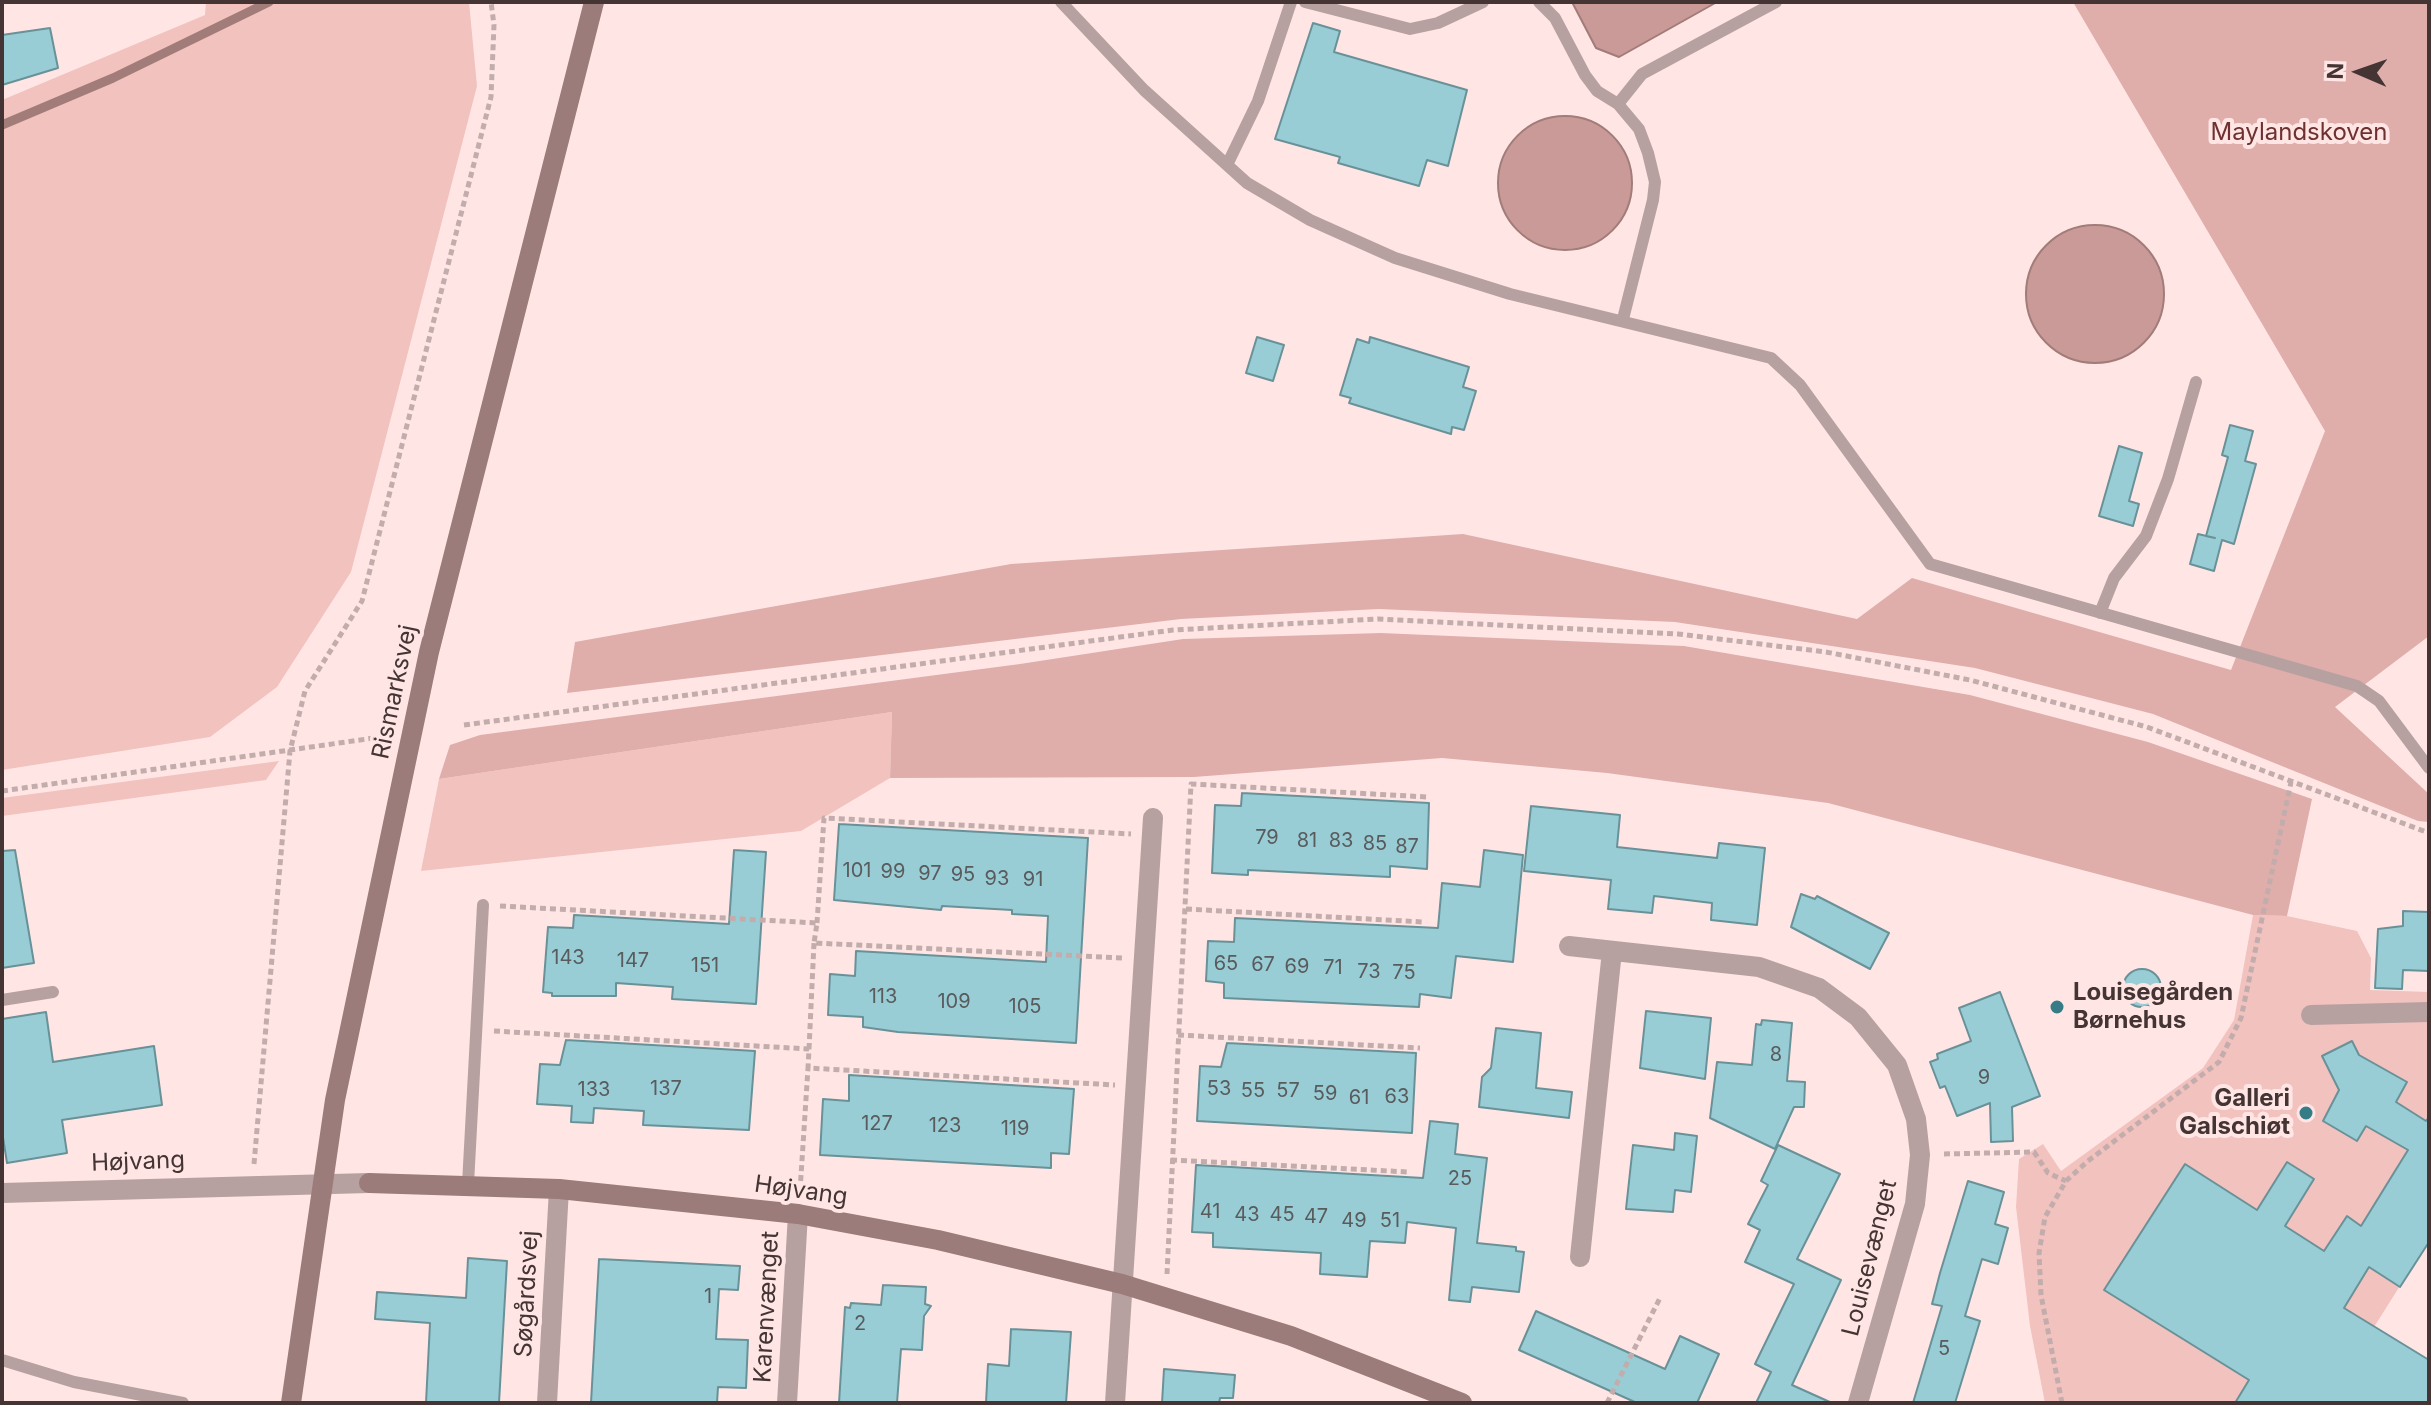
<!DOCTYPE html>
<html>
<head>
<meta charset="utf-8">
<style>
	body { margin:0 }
	#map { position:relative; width:2431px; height:1405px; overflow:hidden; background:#ffe6e5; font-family:Inter,sans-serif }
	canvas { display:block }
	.frame { position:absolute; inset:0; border:4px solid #443534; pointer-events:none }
	.north { position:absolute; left:2319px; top:32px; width:80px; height:80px; -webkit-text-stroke:6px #ffe6e5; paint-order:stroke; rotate:272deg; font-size:22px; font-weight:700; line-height:32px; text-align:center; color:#443534 }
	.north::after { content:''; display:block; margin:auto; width:28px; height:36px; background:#443534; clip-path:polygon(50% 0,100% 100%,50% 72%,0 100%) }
</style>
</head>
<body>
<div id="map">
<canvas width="2431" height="1405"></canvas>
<div class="frame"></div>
<div class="north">N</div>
</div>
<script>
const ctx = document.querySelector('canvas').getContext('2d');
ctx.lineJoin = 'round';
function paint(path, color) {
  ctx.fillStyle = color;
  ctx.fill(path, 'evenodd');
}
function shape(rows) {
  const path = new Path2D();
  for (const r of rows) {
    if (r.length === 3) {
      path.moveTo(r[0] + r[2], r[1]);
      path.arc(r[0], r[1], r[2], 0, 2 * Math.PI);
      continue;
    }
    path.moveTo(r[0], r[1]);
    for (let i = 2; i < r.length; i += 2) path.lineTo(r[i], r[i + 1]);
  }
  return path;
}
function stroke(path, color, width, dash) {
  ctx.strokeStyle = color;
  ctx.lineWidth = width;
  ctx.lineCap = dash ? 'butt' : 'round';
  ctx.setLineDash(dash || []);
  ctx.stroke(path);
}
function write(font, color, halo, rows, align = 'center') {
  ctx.font = font + ' Inter,sans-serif';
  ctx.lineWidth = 8;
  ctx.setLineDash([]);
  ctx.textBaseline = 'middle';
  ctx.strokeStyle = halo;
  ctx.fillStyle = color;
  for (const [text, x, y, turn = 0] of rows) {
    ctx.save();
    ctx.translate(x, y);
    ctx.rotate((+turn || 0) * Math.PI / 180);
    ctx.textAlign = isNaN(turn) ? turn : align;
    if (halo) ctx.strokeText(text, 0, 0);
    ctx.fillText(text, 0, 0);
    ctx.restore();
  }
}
const green = shape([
	[206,2,469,2,477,86,351,572,277,687,210,737,2,770,2,100,205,15],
	[892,712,890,778,801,831,421,871,439,779],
	[279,761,266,780,2,816,2,798],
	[2253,915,2287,916,2357,931,2371,958,2370,990,2429,992,2429,1240,2326,1403,2045,1403,2030,1326,2016,1207,2019,1159,2043,1144,2061,1171,2203,1068,2234,1020]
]);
const forest = shape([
	[2073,2,2429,2,2429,636,2335,707,2429,794,2429,822,2418,821,2153,714,1975,668,1675,622,1379,609,1181,619,567,693,575,642,1011,564,1463,534,1857,619,1912,578,2231,670,2325,431],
	[1381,633,1684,646,1970,695,2148,742,2312,799,2287,916,2253,915,1828,803,1607,773,1442,758,1194,777,890,778,892,712,439,779,450,745,480,735,1020,664,1183,639]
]);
const water = shape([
	[1572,2,1717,2,1619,57,1596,48,1572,2],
	[1565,183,67],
	[2095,294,69]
]);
const stream = shape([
	[2,125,113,78,269,2]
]);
const building = shape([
	[1313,23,1340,31,1334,52,1467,90,1448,166,1427,160,1419,186,1338,163,1340,157,1275,139,1313,23],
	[50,28,58,68,2,85,2,35,50,28],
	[1257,337,1284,345,1273,381,1246,373,1257,337],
	[1370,337,1469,367,1463,387,1476,391,1464,430,1452,427,1451,434,1349,403,1351,398,1340,395,1357,339,1369,343,1370,337],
	[2230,425,2253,431,2245,461,2256,464,2234,544,2222,540,2214,571,2190,564,2198,534,2215,538,2206,536,2228,457,2222,455,2230,425],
	[2119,446,2142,453,2129,501,2139,504,2133,526,2099,516,2119,446],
	[1242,793,1429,803,1427,869,1390,866,1390,877,1248,870,1248,875,1212,873,1215,805,1241,806,1242,793],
	[1531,806,1620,815,1617,847,1717,858,1719,843,1765,848,1757,925,1711,920,1712,903,1654,896,1652,913,1608,909,1611,880,1524,871,1531,806],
	[839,824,1088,838,1076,1043,898,1032,863,1027,863,1017,828,1015,830,974,855,976,856,951,1046,962,1048,916,1012,914,1012,910,942,906,941,910,834,900,839,824],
	[15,850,34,963,2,968,2,851,15,850],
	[734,850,766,852,756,1004,672,999,673,987,616,983,616,996,552,996,552,993,543,992,548,927,573,928,574,915,729,924,734,850],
	[1484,850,1523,855,1513,962,1456,956,1451,998,1420,994,1419,1007,1224,998,1224,983,1206,981,1208,941,1234,942,1235,918,1438,928,1442,883,1480,887,1484,850],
	[1801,894,1815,899,1817,896,1889,933,1870,969,1791,927,1801,894],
	[2403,911,2429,912,2429,971,2403,970,2402,989,2375,988,2378,929,2403,926,2403,911],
	[2142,988,19],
	[2000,992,2040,1096,2012,1107,2013,1141,1991,1142,1990,1103,1957,1116,1945,1086,1940,1088,1930,1062,1938,1059,1937,1054,1971,1041,1959,1008,2000,992],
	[1646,1011,1711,1018,1705,1079,1640,1068,1646,1011],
	[46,1012,53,1062,154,1046,162,1105,62,1120,67,1153,7,1163,2,1131,2,1019,46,1012],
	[1762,1020,1792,1023,1787,1081,1805,1082,1804,1107,1794,1107,1775,1149,1710,1118,1717,1062,1752,1065,1756,1024,1761,1025,1762,1020],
	[1496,1028,1541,1033,1536,1088,1572,1092,1569,1118,1479,1107,1482,1077,1491,1068,1496,1028],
	[566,1040,755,1051,749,1130,643,1125,644,1111,594,1108,593,1123,571,1122,572,1106,537,1104,540,1064,560,1065,566,1040],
	[2352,1041,2359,1055,2407,1082,2396,1102,2426,1121,2429,1117,2429,1242,2400,1287,2369,1267,2344,1308,2429,1360,2429,1403,2235,1403,2249,1380,2104,1290,2185,1164,2257,1210,2287,1162,2314,1179,2285,1226,2324,1251,2347,1216,2361,1226,2408,1150,2366,1126,2357,1141,2323,1121,2339,1090,2322,1056,2352,1041],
	[1227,1043,1416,1053,1412,1133,1197,1121,1200,1066,1221,1067,1227,1043],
	[849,1075,1074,1089,1069,1154,1051,1153,1051,1168,820,1155,823,1099,849,1101,849,1075],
	[1430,1121,1458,1124,1455,1154,1487,1158,1477,1243,1516,1247,1516,1251,1524,1252,1519,1292,1472,1287,1470,1302,1449,1300,1456,1228,1407,1222,1405,1243,1370,1241,1367,1277,1320,1274,1321,1253,1213,1247,1213,1233,1192,1232,1196,1165,1423,1178,1430,1121],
	[1675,1133,1697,1136,1691,1192,1675,1190,1673,1212,1626,1209,1633,1145,1674,1150,1675,1133],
	[1778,1145,1840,1174,1797,1259,1841,1280,1792,1385,1832,1403,1756,1403,1771,1372,1755,1364,1794,1284,1745,1262,1760,1230,1748,1224,1768,1185,1761,1181,1778,1145],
	[1968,1181,2004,1192,1995,1224,2008,1228,1998,1264,1982,1259,1965,1316,1980,1321,1955,1403,1913,1403,1942,1306,1932,1304,1940,1273,1968,1181],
	[468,1258,507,1261,499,1403,426,1403,430,1323,375,1319,377,1292,466,1298,468,1258],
	[599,1259,740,1266,738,1290,719,1289,716,1339,748,1340,746,1388,718,1387,717,1403,591,1403,599,1259],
	[883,1285,926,1287,925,1304,931,1306,924,1316,922,1350,901,1349,897,1403,839,1403,845,1307,850,1308,851,1303,881,1305,883,1285],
	[1536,1311,1665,1369,1680,1336,1719,1354,1697,1403,1637,1403,1519,1350,1536,1311],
	[1011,1329,1071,1332,1066,1403,986,1403,988,1364,1009,1366,1011,1329],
	[1164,1369,1235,1375,1233,1398,1220,1398,1219,1403,1162,1403,1164,1369]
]);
const path = shape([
	[464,725,1173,630,1378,619,1678,634,1826,652,1970,680,2147,727,2429,833],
	[2,791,374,738],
	[500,906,817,923,814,943,1122,958],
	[1186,909,1423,922],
	[817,923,824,818,1131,834],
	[494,1031,809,1049,808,1068,1115,1085],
	[1178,1035,1420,1048],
	[809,1049,814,943],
	[1944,1154,2034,1152,2048,1173,2066,1181],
	[1171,1160,1409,1172],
	[254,1164,290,751,305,691,362,601,491,97,494,25,491,2],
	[800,1191,808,1068],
	[1167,1274,1191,784,1427,797],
	[1607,1403,1661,1296],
	[2062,1403,2041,1295,2039,1253,2045,1217,2066,1181,2088,1161,2219,1062,2241,1018,2291,782]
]);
const lane = shape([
	[1061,2,1144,90,1247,183,1310,220,1395,258,1510,294,1771,358,1800,385,1930,564,2357,686,2379,701,2429,768],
	[1305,2,1410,29,1438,23,1483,2],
	[1539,2,1555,18,1585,75,1597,91,1618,104,1639,129,1648,153,1655,182,1653,200,1623,319],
	[1618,104,1642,74,1776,2],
	[1227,165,1258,101,1291,2],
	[2100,613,2114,578,2146,536,2168,479,2196,382],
	[2,1000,53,992],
	[468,1184,483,905],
	[2,1360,74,1382,183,1403]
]);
const street = shape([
	[1569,946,1759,967,1819,988,1858,1017,1897,1065,1916,1119,1920,1155,1915,1204,1858,1403],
	[2311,1015,2429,1012],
	[2,1193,369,1183],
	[1580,1257,1612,951],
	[547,1403,559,1189],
	[787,1403,798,1214],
	[1115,1403,1153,818]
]);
const secondary = shape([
	[369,1183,559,1189,798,1214,938,1240,1122,1284,1291,1336,1462,1403],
	[291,1403,335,1100,429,652,594,2]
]);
const markers = [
	[2057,1007,8,"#357c87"],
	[2306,1113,8,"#357c87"]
];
const numberNames = [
	["79",1267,838],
	["81",1307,841],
	["83",1341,841],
	["85",1375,844],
	["87",1407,847],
	["101",857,871],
	["99",893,872],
	["97",930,874],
	["95",963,875],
	["93",997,879],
	["91",1033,880],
	["143",568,958],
	["147",633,961],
	["65",1226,964],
	["67",1263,965],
	["151",705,966],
	["69",1297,967],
	["71",1333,968],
	["73",1369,972],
	["75",1404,973],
	["113",883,997],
	["109",954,1002],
	["105",1025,1007],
	["8",1776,1055],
	["9",1984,1078],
	["137",666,1089],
	["53",1219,1089],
	["133",594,1090],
	["55",1253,1091],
	["57",1288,1091],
	["59",1325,1094],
	["63",1397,1097],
	["61",1359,1098],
	["127",877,1124],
	["123",945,1126],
	["119",1015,1129],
	["25",1460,1179],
	["41",1210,1212],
	["43",1247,1215],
	["45",1282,1215],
	["47",1316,1217],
	["49",1354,1221],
	["51",1390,1221],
	["1",708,1297],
	["2",860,1324],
	["5",1944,1349]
];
const parkNames = [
	["Maylandskoven",2299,133]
];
const streetNames = [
	["Rismarksvej",395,692,-78],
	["Højvang",138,1162,-2],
	["Højvang",801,1191,8],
	["Louisevænget",1870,1258,-76],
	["Søgårdsvej",527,1294,-87],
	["Karenvænget",767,1307,-87]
];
const poiNames = [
	["Louisegården",2073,993],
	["Børnehus",2073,1021],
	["Galleri",2290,1099,"right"],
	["Galschiøt",2290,1127,"right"]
];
paint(green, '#f2c2bf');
paint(forest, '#dfaeab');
paint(water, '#c99a97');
stroke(water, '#a17c79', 2);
stroke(stream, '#a17c79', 9);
paint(building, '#98cdd6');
stroke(building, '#699198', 2);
stroke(path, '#c3adac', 5, [6, 4]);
stroke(lane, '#b7a1a0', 12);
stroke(street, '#b7a1a0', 20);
stroke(secondary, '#9b7c7a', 20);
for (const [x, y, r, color] of markers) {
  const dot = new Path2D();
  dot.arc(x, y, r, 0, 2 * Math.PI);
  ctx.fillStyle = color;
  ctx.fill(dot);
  stroke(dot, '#ffe6e5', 3);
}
write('20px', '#595b5c', null, numberNames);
write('24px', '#6e3130', '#ffe6e5', parkNames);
write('24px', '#443534', '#ffe6e5', streetNames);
write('bold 24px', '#443534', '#ffe6e5', poiNames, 'left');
</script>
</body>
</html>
